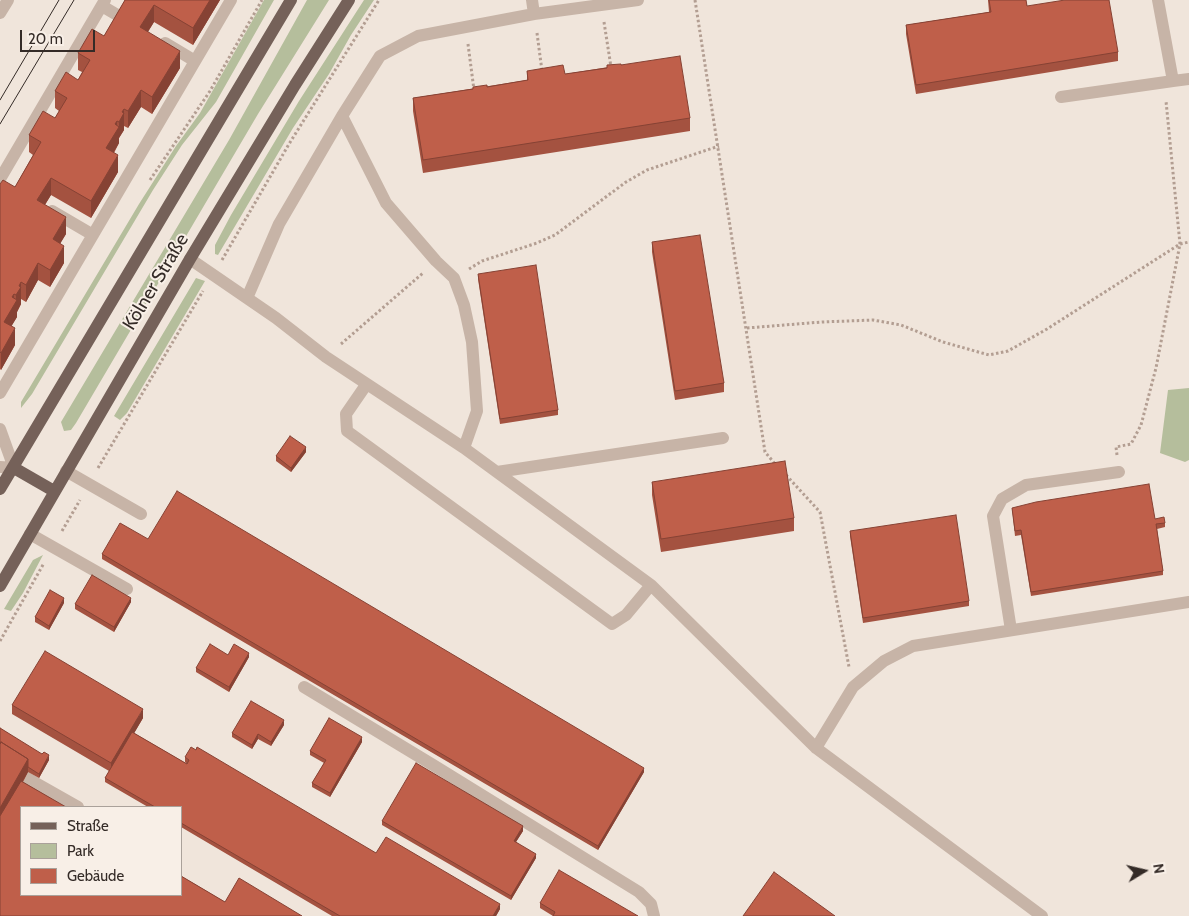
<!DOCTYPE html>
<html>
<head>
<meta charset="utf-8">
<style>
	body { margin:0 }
	#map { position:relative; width:1189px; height:916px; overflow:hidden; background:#f0e5db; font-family:Cabin,sans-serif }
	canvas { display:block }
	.legend { position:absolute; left:20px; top:806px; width:162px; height:90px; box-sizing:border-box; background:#f8efe7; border:1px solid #aaa19a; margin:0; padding:6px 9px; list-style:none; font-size:15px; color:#342b27 }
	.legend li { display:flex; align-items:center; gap:10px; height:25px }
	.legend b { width:25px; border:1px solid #aaa19a }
	.north { position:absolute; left:1119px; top:846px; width:50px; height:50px; -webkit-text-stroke:4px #f8efe7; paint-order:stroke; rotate:81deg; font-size:14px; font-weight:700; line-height:20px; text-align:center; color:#342b27 }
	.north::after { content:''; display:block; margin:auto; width:18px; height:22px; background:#342b27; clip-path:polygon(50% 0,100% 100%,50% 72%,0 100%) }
	.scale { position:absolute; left:20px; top:30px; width:75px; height:22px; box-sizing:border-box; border:2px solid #342b27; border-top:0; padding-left:6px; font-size:15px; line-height:18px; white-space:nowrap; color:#342b27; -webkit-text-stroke:4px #f8efe7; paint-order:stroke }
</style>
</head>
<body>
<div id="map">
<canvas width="1189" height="916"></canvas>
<ul class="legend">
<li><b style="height:6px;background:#756159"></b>Straße</li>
<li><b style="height:14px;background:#b5be9c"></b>Park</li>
<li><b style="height:14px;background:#bf5f4a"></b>Gebäude</li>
</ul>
<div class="north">N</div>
<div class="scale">20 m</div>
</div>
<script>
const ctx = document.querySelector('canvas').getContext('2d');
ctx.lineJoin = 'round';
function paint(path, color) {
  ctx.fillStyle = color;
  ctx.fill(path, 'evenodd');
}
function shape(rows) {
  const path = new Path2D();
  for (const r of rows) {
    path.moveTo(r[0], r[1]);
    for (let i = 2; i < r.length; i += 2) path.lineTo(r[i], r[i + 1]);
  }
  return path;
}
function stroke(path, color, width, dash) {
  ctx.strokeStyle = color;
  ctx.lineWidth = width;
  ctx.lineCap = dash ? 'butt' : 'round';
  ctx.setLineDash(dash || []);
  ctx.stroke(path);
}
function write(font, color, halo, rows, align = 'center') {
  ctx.font = font + ' Cabin,sans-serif';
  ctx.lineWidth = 4;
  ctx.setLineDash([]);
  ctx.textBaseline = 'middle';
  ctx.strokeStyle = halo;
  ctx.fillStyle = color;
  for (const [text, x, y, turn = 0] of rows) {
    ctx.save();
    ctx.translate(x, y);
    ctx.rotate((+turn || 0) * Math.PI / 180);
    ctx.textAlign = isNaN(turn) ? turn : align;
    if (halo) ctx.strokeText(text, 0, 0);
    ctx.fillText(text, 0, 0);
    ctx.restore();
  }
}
const green = shape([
	[264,0,274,0,216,102,182,145,153,190,32,394,21,408,21,402,139,204,176,146,200,113],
	[307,0,329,0,258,114,76,423,71,430,64,431,61,422,229,140],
	[364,0,374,0,351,35,329,74,293,128,218,255,215,254,215,245,231,215,299,101],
	[196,278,205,281,127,413,120,420,114,416],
	[1189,388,1189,460,1185,462,1160,453,1168,390],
	[43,555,23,593,11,611,4,609,33,560]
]);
const path = shape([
	[695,0,765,452,776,465],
	[604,22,611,67],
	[537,33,542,71],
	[468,44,474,90],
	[150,180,210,91,262,0],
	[222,260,289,144,379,0],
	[469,269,482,261,537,243,555,235,626,182,647,170,719,146],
	[747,328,822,322,873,320,901,325,943,342,989,355,1008,351,1047,329,1180,244,1189,242],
	[341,344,423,273],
	[1117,455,1116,447,1131,444,1141,425,1156,368,1180,244,1166,101],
	[98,468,203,291],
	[786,475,820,512,849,667],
	[62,531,80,500],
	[0,641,44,563]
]);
const minor = shape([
	[532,0,534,14],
	[1158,0,1173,81,1189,79],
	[102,6,124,19],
	[0,13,8,0],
	[165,43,195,61],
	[1061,97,1173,81],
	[342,116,386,203,436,261,454,278,464,305,472,342,477,411,464,448],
	[0,179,105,0],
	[52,211,93,235],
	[190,259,276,318,326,357,464,448,651,585,816,748,1042,916],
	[247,298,279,224,342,116,380,56,418,36,534,14,638,0],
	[366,385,346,414,347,431,612,624,626,615,651,585],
	[0,393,231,0],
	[0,429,14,468,0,467],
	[66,471,141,514],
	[497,472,723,438],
	[30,534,127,589],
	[1011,630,993,516,1002,499,1026,485,1119,472],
	[304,687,433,765,639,892,651,904,654,916],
	[816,748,853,687,884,661,913,646,1189,602],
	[25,777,78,807]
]);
const major = shape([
	[14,468,54,491],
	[0,489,291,0],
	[0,586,190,259,295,85,349,0]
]);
const tram = shape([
	[0,100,59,0],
	[0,124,74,0]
]);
const wall = shape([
	[125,0,220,0,193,45,154,22,148,32,180,68,152,114,141,107,128,128,124,126,124,130,119,138,119,143,114,153,118,172,91,218,51,195,45,205,66,234,60,243,64,263,50,287,38,280,26,302,21,299,21,304,17,312,17,317,11,326,15,345,1,370,0,369,0,184,15,187,33,155,29,152,29,135,55,118,59,111,55,108,55,91,78,80,82,72,78,70,78,53,104,36],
	[988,0,1026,0,1027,6,1118,52,1118,61,916,94,906,34,906,25,989,12],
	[621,65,690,118,690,131,423,173,413,111,413,98,527,80,527,71,565,74],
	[652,242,724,383,724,392,675,400,652,252],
	[478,274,558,410,558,415,500,424,478,279],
	[306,452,291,472,276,461,276,456],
	[652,482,794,518,794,531,661,552,652,495],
	[1012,508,1155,519,1165,523,1165,527,1157,529,1163,571,1163,575,1031,596,1021,535,1015,536],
	[850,531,969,601,969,606,863,623,850,536],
	[148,539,644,772,598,850,102,559,102,554],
	[131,602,114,632,75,609,75,604],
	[64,603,49,630,35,622,35,617],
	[228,655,249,657,229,692,196,672,196,668],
	[12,705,143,718,134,733,187,764,185,762,185,757,376,853,500,909,496,916,332,916,181,827,181,807,148,807,105,782,105,778,109,771,12,714],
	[284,725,271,746,258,739,252,749,232,737,232,733],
	[0,728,49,760,39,778,28,772,23,782,225,902,0,916],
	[362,742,330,797,312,787,312,783,324,763,310,755,310,751],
	[382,821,523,831,516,842,536,858,511,900,382,825],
	[540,903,638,916,553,916,540,908]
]);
const shadedWall = shape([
	[210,0,220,0,193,45,193,28],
	[154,5,154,22,140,44,140,27],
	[180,51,180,68,152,114,152,97],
	[141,90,141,107,128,128,128,111],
	[124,109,124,130,119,138,119,143,106,165,106,148,115,124,117,121,117,130,119,127,119,122],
	[118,155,118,172,91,218,91,201],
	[51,178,51,195,37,217,37,200],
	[66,217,66,234,53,256,53,239],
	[64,246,64,263,50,287,50,270],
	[38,263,38,280,26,302,26,285],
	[21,282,21,304,17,312,17,317,4,339,4,322,14,294,14,304,16,301,16,295],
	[15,328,15,345,1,370,1,353],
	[306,447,306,452,291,472,291,468],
	[64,598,64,603,49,630,49,626],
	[131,598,131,602,114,632,114,627],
	[249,653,249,657,229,692,229,687],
	[143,709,143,718,111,773,111,763],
	[284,720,284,725,271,746,271,742],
	[258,734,258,739,252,749,252,745],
	[362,737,362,742,330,797,330,793],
	[49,755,49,760,39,778,39,774],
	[28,759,28,772,0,821,0,808],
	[644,768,644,772,598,850,598,846],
	[523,826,523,831,514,845,514,841],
	[536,854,536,858,511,900,511,896],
	[500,904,500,909,496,916,493,916]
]);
const building = shape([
	[125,0,210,0,193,28,154,5,140,27,180,51,152,97,141,90,128,111,124,109,122,112,124,113,119,122,117,121,115,124,119,127,106,148,118,155,91,201,51,178,37,200,66,217,53,239,64,246,50,270,38,263,26,285,21,282,19,286,21,287,16,295,14,294,12,297,17,300,4,322,15,328,1,353,0,352,0,184,3,180,15,187,41,142,29,135,43,111,55,118,67,98,55,91,66,72,78,80,90,60,78,53,92,29,104,36,125,0],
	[989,0,1026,0,1027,6,1065,0,1109,0,1118,52,916,85,906,25,991,12,989,0],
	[680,56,690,118,423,160,413,98,473,89,473,87,487,85,487,87,528,80,527,71,563,65,565,74,607,68,607,65,621,64,621,65,680,56],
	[700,235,724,383,675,391,652,242,700,235],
	[536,265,558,410,500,419,478,274,536,265],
	[290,436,306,447,291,468,276,456,290,436],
	[785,461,794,518,661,539,652,482,785,461],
	[1149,484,1155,519,1164,517,1165,523,1156,524,1163,571,1031,592,1021,530,1015,531,1012,508,1036,502,1149,484],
	[177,491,644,768,598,846,102,554,120,523,148,539,177,491],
	[956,515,969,601,863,618,850,531,956,515],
	[92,575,131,598,114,627,75,604,92,575],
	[50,590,64,598,49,626,35,617,50,590],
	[210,644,228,655,234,644,249,653,229,687,196,668,210,644],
	[45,651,143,709,111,763,12,705,45,651],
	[251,701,284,720,271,742,258,734,252,745,232,733,251,701],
	[329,718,362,737,330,793,312,783,326,760,310,751,329,718],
	[0,728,42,754,44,752,49,755,39,774,28,767,28,759,1,742,0,744,0,728],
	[132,732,187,764,189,760,185,757,191,747,196,750,197,747,376,853,386,837,500,904,493,916,340,916,181,823,181,807,155,807,105,778,132,732],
	[1,742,28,759,0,808,0,744,1,742],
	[416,763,523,826,514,841,536,854,511,896,382,821,416,763],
	[21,781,66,807,21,807,21,895,181,895,181,876,225,902,239,878,302,916,0,916,0,816,21,781],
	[559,870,638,916,553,916,555,912,540,903,559,870],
	[774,872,835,916,743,916,774,872]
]);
const streetNames = [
	["Kölner Straße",156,282,-59]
];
paint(green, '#b5be9c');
stroke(path, '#b39e92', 3, [2.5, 2.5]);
stroke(minor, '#c7b4a7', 12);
stroke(major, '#756159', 12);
stroke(tram, '#342b27', 1);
paint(wall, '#a45240');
paint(shadedWall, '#864234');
paint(building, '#bf5f4a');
stroke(building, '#864234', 1);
write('19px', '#342b27', '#f8efe7', streetNames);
</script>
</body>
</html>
